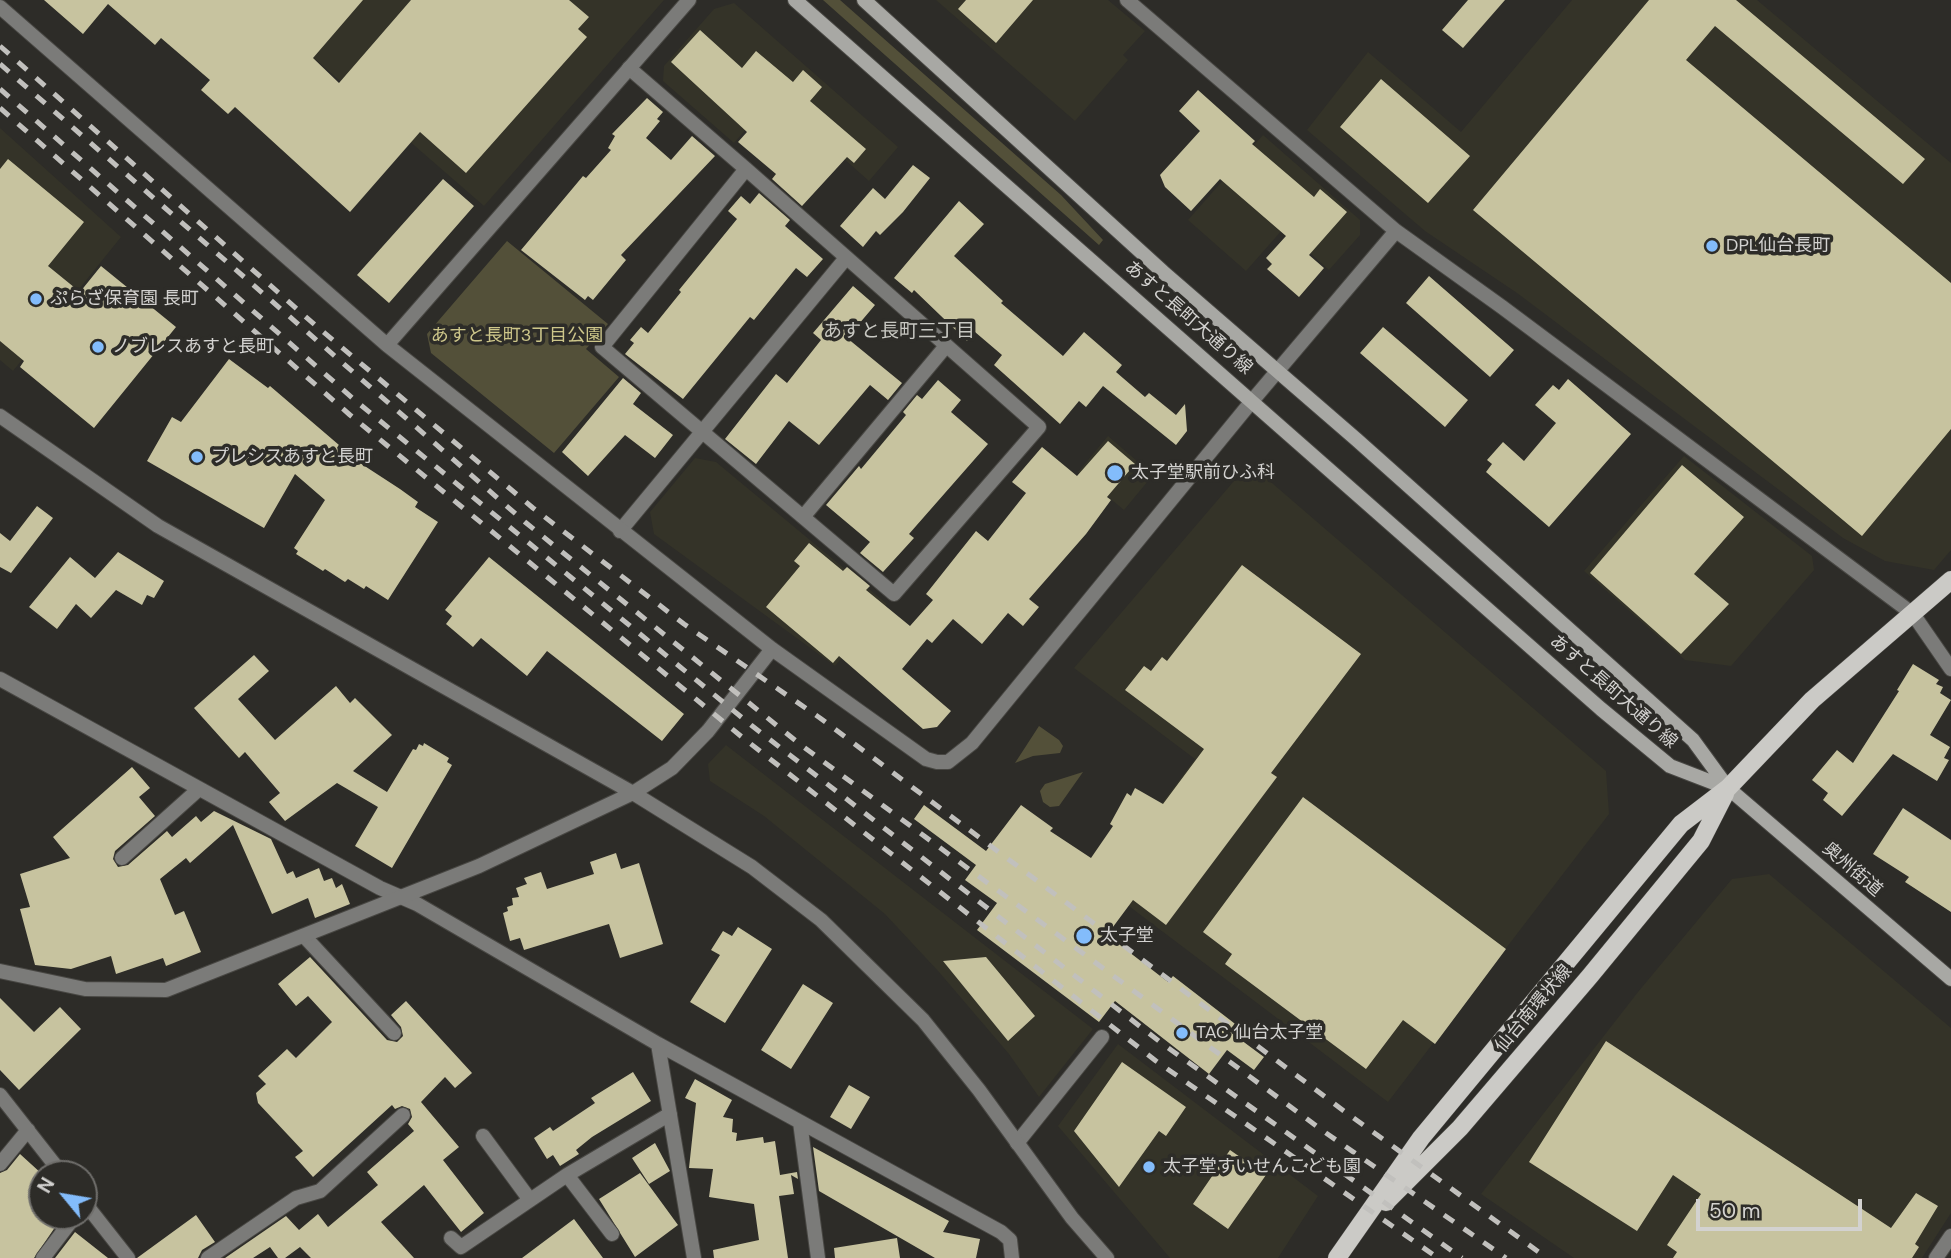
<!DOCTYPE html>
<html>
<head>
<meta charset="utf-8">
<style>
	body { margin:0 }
	#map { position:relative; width:1951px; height:1258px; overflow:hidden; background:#2d2c28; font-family:"DM Sans",sans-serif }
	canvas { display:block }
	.north { position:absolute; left:28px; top:1160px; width:70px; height:70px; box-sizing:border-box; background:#2d2c28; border:2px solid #6f6e6b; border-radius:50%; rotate:300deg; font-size:19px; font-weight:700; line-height:28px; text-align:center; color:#d3d2d0 }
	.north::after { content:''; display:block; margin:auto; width:24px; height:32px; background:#83bcfb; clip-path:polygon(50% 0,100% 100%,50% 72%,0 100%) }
	.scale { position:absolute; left:1696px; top:1199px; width:166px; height:32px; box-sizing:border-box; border:4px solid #d3d2d0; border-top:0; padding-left:9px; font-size:21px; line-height:24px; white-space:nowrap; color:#d3d2d0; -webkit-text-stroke:5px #2d2c28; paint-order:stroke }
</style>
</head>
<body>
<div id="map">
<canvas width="1951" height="1258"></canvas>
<div class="north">N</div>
<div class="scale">50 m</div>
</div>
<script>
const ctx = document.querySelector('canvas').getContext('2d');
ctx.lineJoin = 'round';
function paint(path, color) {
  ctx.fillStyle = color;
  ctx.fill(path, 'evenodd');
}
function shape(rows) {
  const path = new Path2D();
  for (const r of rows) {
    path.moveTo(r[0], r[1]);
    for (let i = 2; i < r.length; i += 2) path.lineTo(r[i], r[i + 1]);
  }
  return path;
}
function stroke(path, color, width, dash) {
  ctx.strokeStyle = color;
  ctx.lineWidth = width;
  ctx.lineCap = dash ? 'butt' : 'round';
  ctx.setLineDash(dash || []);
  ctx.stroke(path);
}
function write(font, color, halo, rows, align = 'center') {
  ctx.font = font + ' "DM Sans","Noto Sans JP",sans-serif';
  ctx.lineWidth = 7;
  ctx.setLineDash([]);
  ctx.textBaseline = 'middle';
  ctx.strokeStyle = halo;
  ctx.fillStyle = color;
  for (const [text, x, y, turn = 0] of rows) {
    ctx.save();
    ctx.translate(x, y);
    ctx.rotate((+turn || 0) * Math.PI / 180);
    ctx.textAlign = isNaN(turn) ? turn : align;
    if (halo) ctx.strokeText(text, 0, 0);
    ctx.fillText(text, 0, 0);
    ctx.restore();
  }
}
const built = shape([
	[247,0,664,0,484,206],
	[936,0,1108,0,1145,31,1123,55,1128,60,1075,121],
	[1572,0,1757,0,1951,163,1951,550,1934,570,1885,561,1843,538,1517,293,1425,231,1307,130,1368,52,1461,132],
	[734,3,898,147,869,181,817,135,782,88,734,143,663,81,664,66,714,9],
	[0,128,121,237,13,371,0,360],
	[1263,135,1360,220,1360,235,1329,270,1283,229,1246,271,1188,220],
	[1108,436,1153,475,1124,510,1078,472],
	[1684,456,1812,556,1814,570,1731,666,1685,660,1584,571],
	[695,458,716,462,887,604,835,666,654,534,650,512],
	[1265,477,1606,771,1609,814,1388,1102,1101,885,1195,759,1074,668,1234,481],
	[726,745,1093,1029,1039,1097,1009,1054,939,972,885,914,764,816,710,781,708,764],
	[1769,874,1951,1028,1951,1213,1922,1258,1574,1258,1481,1194,1638,992,1732,879],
	[1118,1044,1318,1196,1278,1258,1170,1258,1058,1126]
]);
const green = shape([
	[823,0,840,0,1061,195,1103,240,1099,245],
	[507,241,608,324,586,349,619,377,554,453,431,353,427,334],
	[1039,726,1059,740,1063,746,1060,753,1033,756,1015,763],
	[1083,772,1059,806,1050,807,1043,802,1040,791,1045,784]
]);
const building = shape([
	[44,0,363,0,313,58,339,83,411,0,569,0,589,17,578,29,587,37,466,173,420,132,350,212,235,107,228,114,201,90,210,80,161,38,155,45,108,4,83,34],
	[966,0,1033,0,996,43,958,9],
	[1468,0,1505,0,1463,48,1442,30],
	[1649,0,1736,0,1925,159,1903,184,1715,26,1686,60,1951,283,1951,429,1862,536,1473,210],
	[700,30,742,68,756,51,793,82,803,70,822,87,810,101,866,149,854,163,847,157,802,206,772,179,776,174,738,142,747,132,671,62],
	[1381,79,1470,156,1428,203,1340,127],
	[1198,90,1255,141,1252,144,1314,197,1320,189,1347,212,1309,255,1324,268,1299,297,1267,269,1272,264,1266,258,1286,236,1220,179,1191,211,1165,187,1160,175,1200,131,1179,111],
	[647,98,663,112,657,119,660,121,646,138,671,160,692,136,715,156,621,255,626,260,593,300,588,296,585,300,521,250,583,176,586,178,611,150,608,148,615,136,612,134],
	[8,159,84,222,48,266,80,292,101,266,176,327,94,428,20,367,24,361,0,341,0,169],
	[913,165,930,178,903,212,880,235,876,231,863,247,840,226,873,188,885,199],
	[443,179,474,206,389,303,357,275],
	[759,193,790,220,785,226,823,259,807,277,796,268,754,320,750,317,683,399,625,354,634,343,630,340,641,327,648,333,681,292,679,290,737,219,728,211,741,196,750,204],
	[959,201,984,224,954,256,1003,301,1001,303,1063,356,1084,332,1122,365,1116,372,1145,397,1149,393,1176,415,1185,404,1187,431,1176,445,1103,386,1086,407,1079,401,1060,424,994,365,1002,355,975,332,967,341,914,290,912,293,894,278],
	[1429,276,1514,350,1490,377,1406,303],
	[853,286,875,305,847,338,902,383,888,400,870,385,819,445,789,421,756,464,725,439,776,374,787,383,821,340,813,333],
	[1383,327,1468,400,1445,427,1360,353],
	[229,359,268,388,270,386,339,445,337,448,400,489,418,502,415,507,438,522,388,600,366,586,364,589,348,579,345,582,325,569,323,571,296,554,298,551,294,548,325,500,295,474,264,528,147,461,172,417,181,422],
	[623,378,641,393,633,404,673,435,655,458,625,435,588,476,562,452],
	[1568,379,1631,434,1549,527,1486,472,1492,464,1487,460,1503,442,1524,461,1556,423,1535,405,1553,385,1559,390],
	[938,380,961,400,951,412,988,444,909,534,914,538,883,572,860,553,870,542,826,505,859,466,861,469,906,415,903,412,917,395,922,399],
	[1108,441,1135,464,1107,497,1111,500,1086,534,1029,599,1039,607,1023,626,1008,613,982,644,953,619,932,643,927,639,902,669,951,711,937,727,923,729,839,656,833,663,766,607,800,566,794,561,809,543,843,571,847,567,870,586,866,590,910,626,933,600,926,594,976,531,988,541,1026,493,1012,482,1042,447,1077,476],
	[1682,465,1744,517,1694,574,1729,604,1681,654,1590,573],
	[37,506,53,518,11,573,0,567,0,533,10,541],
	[118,552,164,581,154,598,147,595,142,605,116,590,91,618,76,604,57,629,29,607,70,557,95,578],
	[489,557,684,714,662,741,547,651,527,676,481,638,473,647,446,624,452,616,445,610],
	[1242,565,1361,654,1271,773,1277,777,1166,925,1133,900,1107,935,1168,982,1173,976,1243,1030,1237,1037,1264,1057,1254,1070,1227,1050,1209,1074,1115,1001,1099,1022,977,930,997,903,965,880,976,865,914,819,924,805,986,851,1021,805,1053,828,1050,831,1091,858,1113,826,1110,824,1127,793,1131,796,1135,788,1163,804,1204,749,1125,690,1144,666,1151,671,1162,657,1167,661],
	[254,655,269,671,238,699,275,740,336,686,350,703,355,698,392,735,353,771,387,792,413,749,416,750,419,744,423,746,424,743,449,758,447,762,452,765,392,868,355,846,378,807,337,783,285,821,269,802,280,793,245,752,239,758,194,708],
	[1913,664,1939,680,1936,684,1943,687,1940,693,1951,700,1930,735,1950,747,1944,758,1949,760,1937,781,1893,754,1842,816,1823,800,1828,793,1812,780,1837,750,1853,763,1899,691,1897,690],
	[132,767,150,788,139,797,155,816,115,851,113,859,118,867,128,865,167,831,172,837,196,816,201,822,214,811,271,839,287,874,293,871,296,878,319,868,324,881,332,878,336,888,342,884,350,904,315,918,308,898,272,914,233,825,190,863,186,858,160,879,175,915,184,911,201,952,166,966,163,958,116,974,111,956,71,969,35,965,20,909,30,907,20,874,70,858,53,837],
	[1303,797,1506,949,1435,1044,1403,1020,1366,1069,1225,964,1232,954,1203,932],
	[1903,808,1951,840,1951,912,1905,882,1909,877,1873,854],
	[616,853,621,869,639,863,663,944,620,958,609,924,524,950,520,938,510,941,503,913,508,911,507,907,513,905,512,898,519,897,516,888,527,884,524,878,541,872,547,889,594,874,590,862],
	[738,927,772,949,725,1023,690,1002,720,955,711,950,723,931,732,936],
	[310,957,387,1040,397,1042,403,1036,401,1027,391,1015,406,1001,472,1073,455,1088,445,1077,421,1102,459,1147,443,1160,484,1213,461,1232,424,1185,381,1222,414,1258,311,1258,300,1247,285,1258,278,1258,270,1247,253,1258,225,1258,286,1216,299,1230,318,1214,328,1227,378,1185,367,1172,414,1131,408,1124,412,1117,410,1109,402,1106,395,1109,392,1105,313,1177,295,1157,303,1151,258,1103,256,1093,266,1084,258,1076,287,1049,296,1058,332,1022,308,996,296,1006,278,984],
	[986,957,1035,1016,1008,1041,943,961],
	[803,984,833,1003,791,1069,761,1050],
	[0,998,34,1032,60,1007,81,1029,19,1090,0,1070],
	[1606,1041,1891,1228,1916,1193,1938,1206,1915,1244,1919,1247,1912,1258,1673,1258,1677,1252,1667,1245,1701,1194,1673,1175,1637,1231,1529,1162],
	[1122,1062,1186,1107,1166,1136,1159,1131,1119,1187,1074,1131],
	[633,1072,651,1101,592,1137,576,1150,579,1154,560,1166,553,1155,547,1159,534,1138,550,1127,553,1131,595,1103,591,1098],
	[695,1079,732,1100,723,1117,733,1119,732,1132,737,1133,736,1141,763,1137,764,1143,775,1141,780,1175,797,1172,798,1179,791,1175,794,1194,779,1196,788,1258,714,1258,713,1250,759,1240,754,1204,709,1197,713,1169,689,1168,696,1103,685,1098],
	[849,1085,870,1097,851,1129,830,1117],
	[655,1143,670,1171,649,1184,632,1158],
	[813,1147,949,1221,943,1232,980,1239,976,1258,935,1258,819,1191],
	[1230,1150,1266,1175,1228,1229,1193,1204],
	[20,1154,42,1174,42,1216,55,1216,60,1220,34,1258,0,1258,0,1173,7,1170],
	[640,1173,678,1225,635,1257,599,1199],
	[196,1215,215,1242,202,1250,198,1258,137,1258],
	[574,1219,603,1258,522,1258],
	[75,1232,108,1258,55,1258],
	[897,1238,900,1258,835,1258,834,1248]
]);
const minor = shape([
	[629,68,746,169,1039,427,894,594,602,347,746,169],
	[803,517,946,346],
	[620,531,846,258],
	[1913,614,1951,669],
	[0,679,380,888,417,904,658,1044,1001,1232,1010,1240,1012,1258],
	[122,858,199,789],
	[304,936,394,1033],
	[658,1044,694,1258],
	[0,1095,62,1174],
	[800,1122,818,1258],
	[483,1136,530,1200],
	[1017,1143,1102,1037],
	[0,1164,28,1130],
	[567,1175,612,1234],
	[84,1202,128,1258],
	[451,1238,461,1247,567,1175,670,1114],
	[43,1258,75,1216],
	[208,1258,296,1198,320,1191,403,1115],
	[1936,1258,1951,1236]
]);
const tertiary = shape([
	[1127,0,1396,231,1502,307,1913,614],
	[0,7,387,345,772,649,926,759,937,762,948,762,972,743,1252,401,1396,231],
	[387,345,689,0],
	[0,416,158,526,633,793,752,867,821,920,923,1020,979,1090,1072,1218,1107,1258],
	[0,971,85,989,166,990,479,866,633,793,672,768,708,731,772,649]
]);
const secondary = shape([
	[795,0,1601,709,1670,766,1727,788],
	[864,0,1163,272,1357,440,1693,740,1728,788,1951,979]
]);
const primary = shape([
	[1386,1202,1460,1128,1590,976,1701,841,1725,794],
	[1337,1258,1421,1138,1681,824,1728,788,1812,700,1951,580]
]);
const rail = shape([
	[0,46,315,325,533,508,684,624,820,718,1344,1111,1547,1258],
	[0,64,525,522,801,745,1326,1133,1506,1258],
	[0,89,357,402,751,725,1164,1045,1462,1258],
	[0,108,350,415,742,737,1156,1061,1438,1258]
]);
const markers = [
	[1712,246,7,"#83bcfb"],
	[36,299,7,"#83bcfb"],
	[98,347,7,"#83bcfb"],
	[197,457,7,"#83bcfb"],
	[1115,473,9,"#83bcfb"],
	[1084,936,9,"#83bcfb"],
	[1182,1033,7,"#83bcfb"],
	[1149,1167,7,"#83bcfb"]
];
const poiNames = [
	["DPL仙台長町",1726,246],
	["ぷらざ保育園 長町",50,299],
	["ノブレスあすと長町",112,347],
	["プレシスあすと長町",211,457],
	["太子堂駅前ひふ科",1131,473],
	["太子堂",1100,936],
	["TAC 仙台太子堂",1196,1033],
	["太子堂すいせんこども園",1163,1167]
];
const streetNames = [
	["あすと長町大通り線",1188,318,41],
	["あすと長町大通り線",1613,692,41],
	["奥州街道",1852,870,41],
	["仙台南環状線",1534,1009,-50]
];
const parkNames = [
	["あすと長町3丁目公園",517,336]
];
const neighbourhoodNames = [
	["あすと長町三丁目",899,332]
];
paint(built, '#343328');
paint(green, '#535039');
paint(building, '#c7c39f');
stroke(minor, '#484743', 16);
stroke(tertiary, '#484743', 16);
stroke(secondary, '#484743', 16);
stroke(primary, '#484743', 19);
stroke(minor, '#7b7b79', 14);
stroke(tertiary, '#7b7b79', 14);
stroke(secondary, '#a8a8a4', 14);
stroke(primary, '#cbcac6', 18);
stroke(rail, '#c1c0bd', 5, [12, 12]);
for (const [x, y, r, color] of markers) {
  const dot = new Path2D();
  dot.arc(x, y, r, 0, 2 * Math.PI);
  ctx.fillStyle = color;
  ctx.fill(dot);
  stroke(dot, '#2d2c28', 2.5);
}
write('18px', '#d3d2d0', '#2d2c28', poiNames, 'left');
write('18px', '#d3d2d0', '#2d2c28', streetNames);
write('18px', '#cdc68a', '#2d2c28', parkNames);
write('19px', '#c8c8c2', '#2d2c28', neighbourhoodNames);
</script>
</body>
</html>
